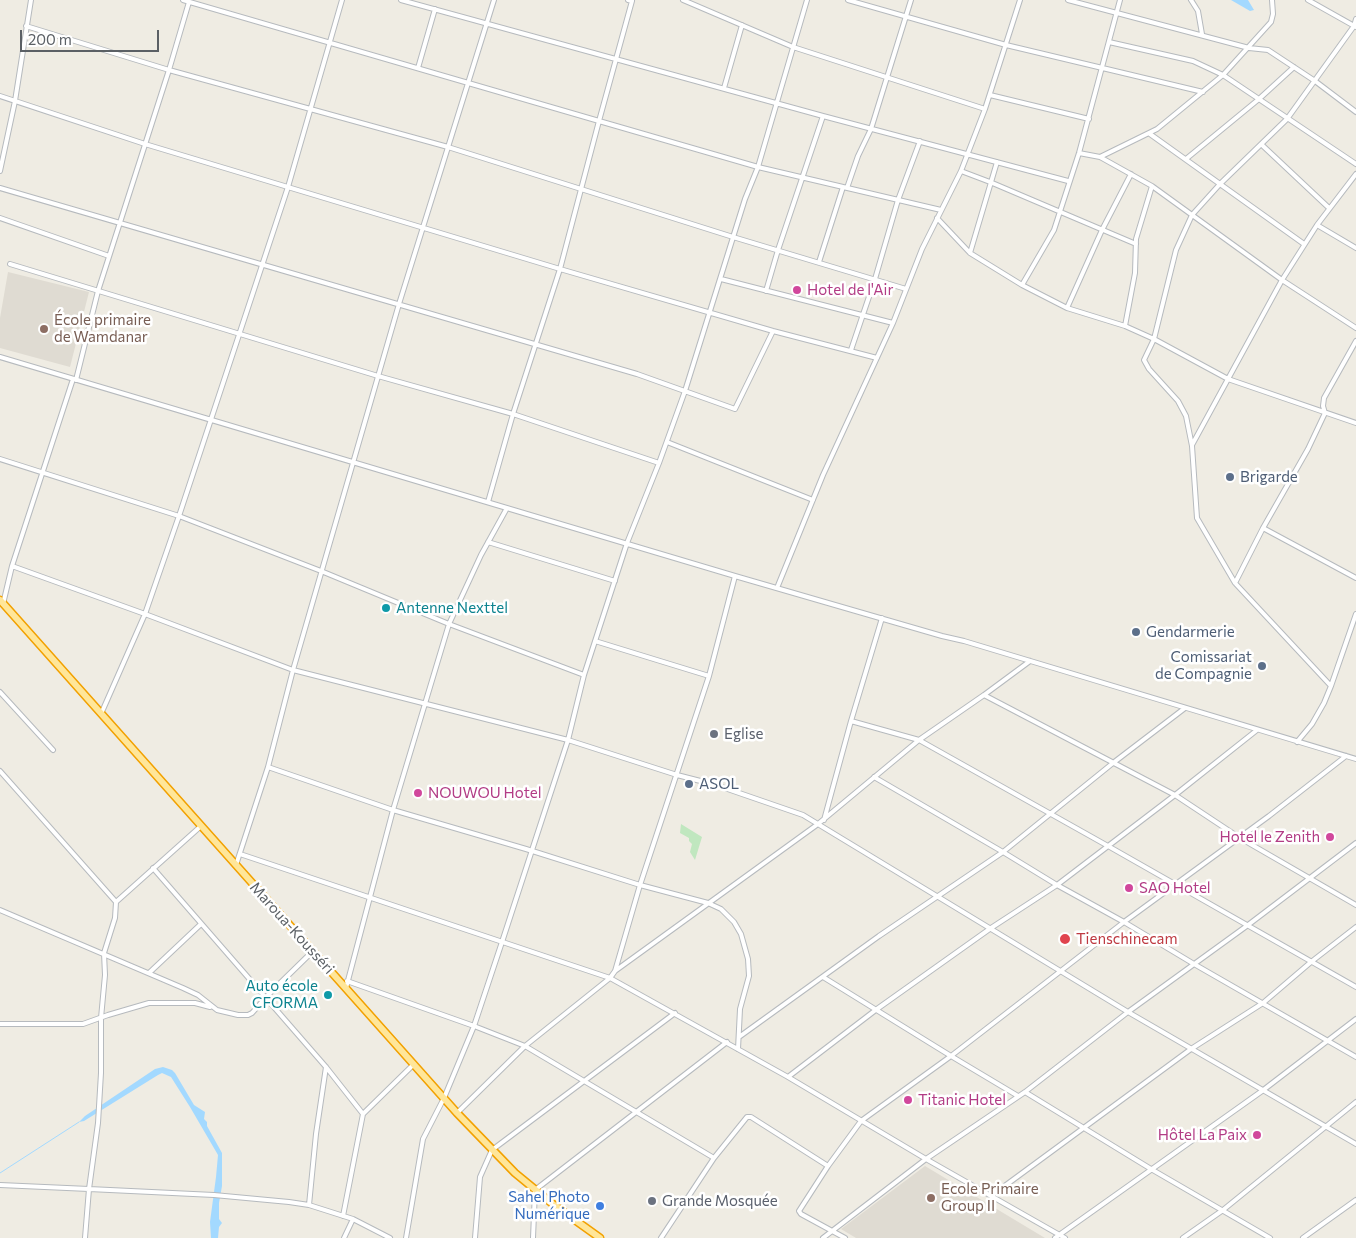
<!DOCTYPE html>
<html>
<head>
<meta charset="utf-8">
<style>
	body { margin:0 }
	#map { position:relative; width:1356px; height:1238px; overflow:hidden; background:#efece3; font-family:Commissioner,sans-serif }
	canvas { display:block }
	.scale { position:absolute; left:20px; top:30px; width:139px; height:22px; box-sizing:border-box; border:2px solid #5b6065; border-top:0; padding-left:6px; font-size:15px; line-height:18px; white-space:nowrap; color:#5b6065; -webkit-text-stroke:4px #fff; paint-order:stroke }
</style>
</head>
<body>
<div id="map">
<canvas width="1356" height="1238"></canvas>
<div class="scale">200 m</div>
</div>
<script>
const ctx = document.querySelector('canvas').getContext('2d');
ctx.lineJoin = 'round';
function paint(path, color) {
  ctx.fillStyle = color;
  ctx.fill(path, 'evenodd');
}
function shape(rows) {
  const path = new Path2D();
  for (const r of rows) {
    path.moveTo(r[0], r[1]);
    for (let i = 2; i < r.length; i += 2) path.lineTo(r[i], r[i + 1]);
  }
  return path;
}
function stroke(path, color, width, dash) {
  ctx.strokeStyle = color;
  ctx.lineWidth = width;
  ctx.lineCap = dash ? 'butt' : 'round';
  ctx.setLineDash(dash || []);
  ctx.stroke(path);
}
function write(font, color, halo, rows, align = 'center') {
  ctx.font = font + ' Commissioner,sans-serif';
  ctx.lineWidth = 5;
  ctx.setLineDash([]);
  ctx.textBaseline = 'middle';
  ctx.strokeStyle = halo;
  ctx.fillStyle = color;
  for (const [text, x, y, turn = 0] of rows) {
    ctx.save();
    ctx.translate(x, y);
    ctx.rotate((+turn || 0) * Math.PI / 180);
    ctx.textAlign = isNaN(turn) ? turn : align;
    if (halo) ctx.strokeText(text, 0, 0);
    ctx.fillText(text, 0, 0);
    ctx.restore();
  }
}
const education = shape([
	[8,272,89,292,70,367,0,348,0,318],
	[925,1166,1045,1238,856,1238,841,1229]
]);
const green = shape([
	[681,824,702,837,695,860,690,852,692,844,689,841,689,838,680,833]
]);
const water = shape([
	[1231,0,1248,0,1254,10,1250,11],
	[163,1067,172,1070,175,1073,194,1105,205,1112,204,1119,207,1122,207,1126,222,1153,222,1186,219,1203,219,1219,222,1223,219,1227,218,1238,211,1238,210,1222,216,1177,218,1155,190,1107,171,1077,162,1073,158,1075,84,1121,79,1122,85,1116,155,1069]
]);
const stream = shape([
	[0,1173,79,1122]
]);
const minor = shape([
	[183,0,599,121,632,1,628,0],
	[401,0,823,116,1068,181],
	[683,0,793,47,985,109],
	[848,0,1006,45,1203,92],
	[1068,0,1249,48,1268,50,1315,81,1356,112],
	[1191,0,1198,11,1202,34],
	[1308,0,1356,27],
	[1356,19,1354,26,1287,119,1220,184,1192,215,1176,250,1154,339,1144,360,1149,369,1178,401,1186,416,1192,446,1197,518,1235,583,1263,528,1308,449,1325,413,1323,406,1324,398,1356,341],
	[26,26,169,70,448,147,733,237,906,289],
	[1109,42,1193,61,1223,75,1356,164],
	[418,68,435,9],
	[724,88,742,25],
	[990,95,1089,119],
	[0,96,145,144,560,269,773,331,877,358],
	[1150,134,1304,244],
	[1262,145,1329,208],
	[1079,153,1100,157,1152,186,1282,280,1356,328],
	[1100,157,1157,129,1223,75,1271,22,1273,14,1272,0],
	[1186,159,1259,99,1294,67],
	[0,171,15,101,31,0],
	[961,171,990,182,1136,244],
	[0,188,637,374,735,409,773,331],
	[847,188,858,156,871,129,911,0],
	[0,218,109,256],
	[937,218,970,253,1022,285,1054,230,1079,153,1120,0],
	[1317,225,1356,248],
	[970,253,997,162],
	[819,262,843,187],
	[10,264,378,376,513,414,659,463],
	[721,279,893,323],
	[1022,285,1067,308,1102,230,1131,174],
	[766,291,778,250,823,116],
	[1067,308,1125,326,1154,339,1228,379,1356,423],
	[1125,326,1135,273,1136,239,1152,186],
	[851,350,875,279,898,200,920,141],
	[0,357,735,576,942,636,964,641,1356,759],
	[76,380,98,291,169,70,189,2],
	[667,442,813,500],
	[1192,445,1282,280,1317,225,1356,174],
	[0,459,179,516,321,571,449,624,584,675],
	[488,502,513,414,560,269,599,121,758,167,941,210],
	[1263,528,1356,578],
	[488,542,615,581],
	[12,566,145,614,293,670,568,740,677,775,716,785,803,815,1128,1012,1356,1144],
	[1235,583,1331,686],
	[777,588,823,475,893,323,922,249,961,171,985,109,1020,0],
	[3,604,12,566,73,379],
	[595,641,709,676],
	[0,692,53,750],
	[984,695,1175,795,1240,838,1356,905],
	[101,714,145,614,179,516,288,187,342,0],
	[851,721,919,740,1108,846,1356,987],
	[1297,742,1312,724,1324,703,1331,686,1356,614],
	[268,767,393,810,526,849,640,885,708,903,721,909,734,922,741,934,748,959,749,976,740,1009,738,1049],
	[0,771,116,902,115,918,104,953,105,975,101,1018,101,1073,98,1123,89,1189,214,1195,289,1202,309,1205,353,1219,390,1238],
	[874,777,1003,852,1057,885,1124,922,1269,816,1346,756],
	[824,820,851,721,882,618],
	[240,854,610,978,788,1077,926,1159,1065,1238],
	[236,865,268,767,293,670,399,304,494,0],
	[153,868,326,1067,363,1114],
	[116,902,201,826],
	[0,910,183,988,198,995,217,1010,238,1015,248,1015,252,1013,269,994,313,951],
	[615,971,818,824,919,740,984,695,1030,661],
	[149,973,201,924],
	[823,977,951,1056,1018,1096],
	[347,981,474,1026,525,1046,714,1158],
	[346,988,393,810,449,624,481,555,507,508],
	[0,1024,83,1024,108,1015,149,1003,195,1003,210,1007],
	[739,1037,879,936,1003,852,1113,763,1185,708],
	[788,1077,877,1009,991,928,1057,885,1175,795,1257,730],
	[1025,1092,1151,1169,1270,1238],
	[457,1113,525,1046,610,978,615,971,640,885,709,676,735,576],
	[0,1185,89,1189,85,1238],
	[991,1196,1191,1049,1263,1003,1311,962,1356,927],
	[309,1205,316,1134,326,1067],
	[343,1216,363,1114,414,1064],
	[344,1238,353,1219],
	[406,1238,423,1139,444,1098,474,1026,502,942,568,740,584,675,627,543,659,463,685,391,745,199,758,167,807,0],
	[475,1238,480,1177,492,1150,675,1013],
	[533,1238,535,1190,727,1042],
	[661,1238,714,1158,747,1117,751,1117,828,1166],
	[823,1238,926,1159,1025,1092,1128,1012,1248,925,1356,843],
	[845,1238,801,1214,799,1211,828,1166,861,1121,951,1056,1124,922,1194,964,1356,1057],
	[1055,1238,1262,1091,1356,1019],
	[1183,1238,1223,1210,1356,1102],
	[1303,1238,1356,1200]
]);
const trunk = shape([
	[0,600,457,1113,515,1173,554,1205,600,1238]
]);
const markers = [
	[797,290,5,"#d1479c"],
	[44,329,5,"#8d6e63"],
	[1230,477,5,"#5c6f8a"],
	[386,608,5,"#0f9aa8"],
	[1136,632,5,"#5c6f8a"],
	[1262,666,5,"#5c6f8a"],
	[714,734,5,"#6b7280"],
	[689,784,5,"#5c6f8a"],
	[418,793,5,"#d1479c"],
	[1330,837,5,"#d1479c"],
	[1129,888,5,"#d1479c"],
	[1065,939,6,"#e0444e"],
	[328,995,5,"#0f9aa8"],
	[908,1100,5,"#d1479c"],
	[1257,1135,5,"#d1479c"],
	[931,1198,5,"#8d6e63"],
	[652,1201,5,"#6b7280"],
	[600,1206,5,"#3f7fe0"]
];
const hotelNames = [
	["Hotel de l'Air",807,290],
	["NOUWOU Hotel",428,793],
	["Hotel le Zenith",1320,837,"right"],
	["SAO Hotel",1139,888],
	["Titanic Hotel",918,1100],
	["Hôtel La Paix",1247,1135,"right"]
];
const educationNames = [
	["École primaire",54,320],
	["de Wamdanar",54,337],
	["Ecole Primaire",941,1189],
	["Group II",941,1206]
];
const serviceNames = [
	["Brigarde",1240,477],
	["Gendarmerie",1146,632],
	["Comissariat",1252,657,"right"],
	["de Compagnie",1252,674,"right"],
	["ASOL",699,784]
];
const cultureNames = [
	["Antenne Nexttel",396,608],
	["Auto école",318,986,"right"],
	["CFORMA",318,1003,"right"]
];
const worshipNames = [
	["Eglise",724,734],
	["Grande Mosquée",662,1201]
];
const streetNames = [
	["Maroua-Kousséri",292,928,48]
];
const healthNames = [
	["Tienschinecam",1076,939]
];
const shopNames = [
	["Sahel Photo",590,1197],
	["Numérique",590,1214]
];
paint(education, '#dfdbd2');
paint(green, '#c0e7bf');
paint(water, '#a3d9ff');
stroke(stream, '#a3d9ff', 1);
stroke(minor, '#b6babe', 6);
stroke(trunk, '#f2a100', 9);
stroke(minor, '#fff', 4);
stroke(trunk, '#ffe699', 6);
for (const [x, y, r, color] of markers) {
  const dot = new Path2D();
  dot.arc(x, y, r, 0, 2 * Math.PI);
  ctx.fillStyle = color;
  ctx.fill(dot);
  stroke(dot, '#fff', 2);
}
write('15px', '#b23c85', '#fff', hotelNames, 'left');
write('15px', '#785e54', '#fff', educationNames, 'left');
write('15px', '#4e5e75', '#fff', serviceNames, 'left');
write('15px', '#0d838f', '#fff', cultureNames, 'left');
write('15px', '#5b616d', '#fff', worshipNames, 'left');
write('15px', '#5b6065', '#fff', streetNames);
write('15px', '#be3a42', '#fff', healthNames, 'left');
write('15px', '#366cbe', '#fff', shopNames, 'right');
</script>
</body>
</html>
